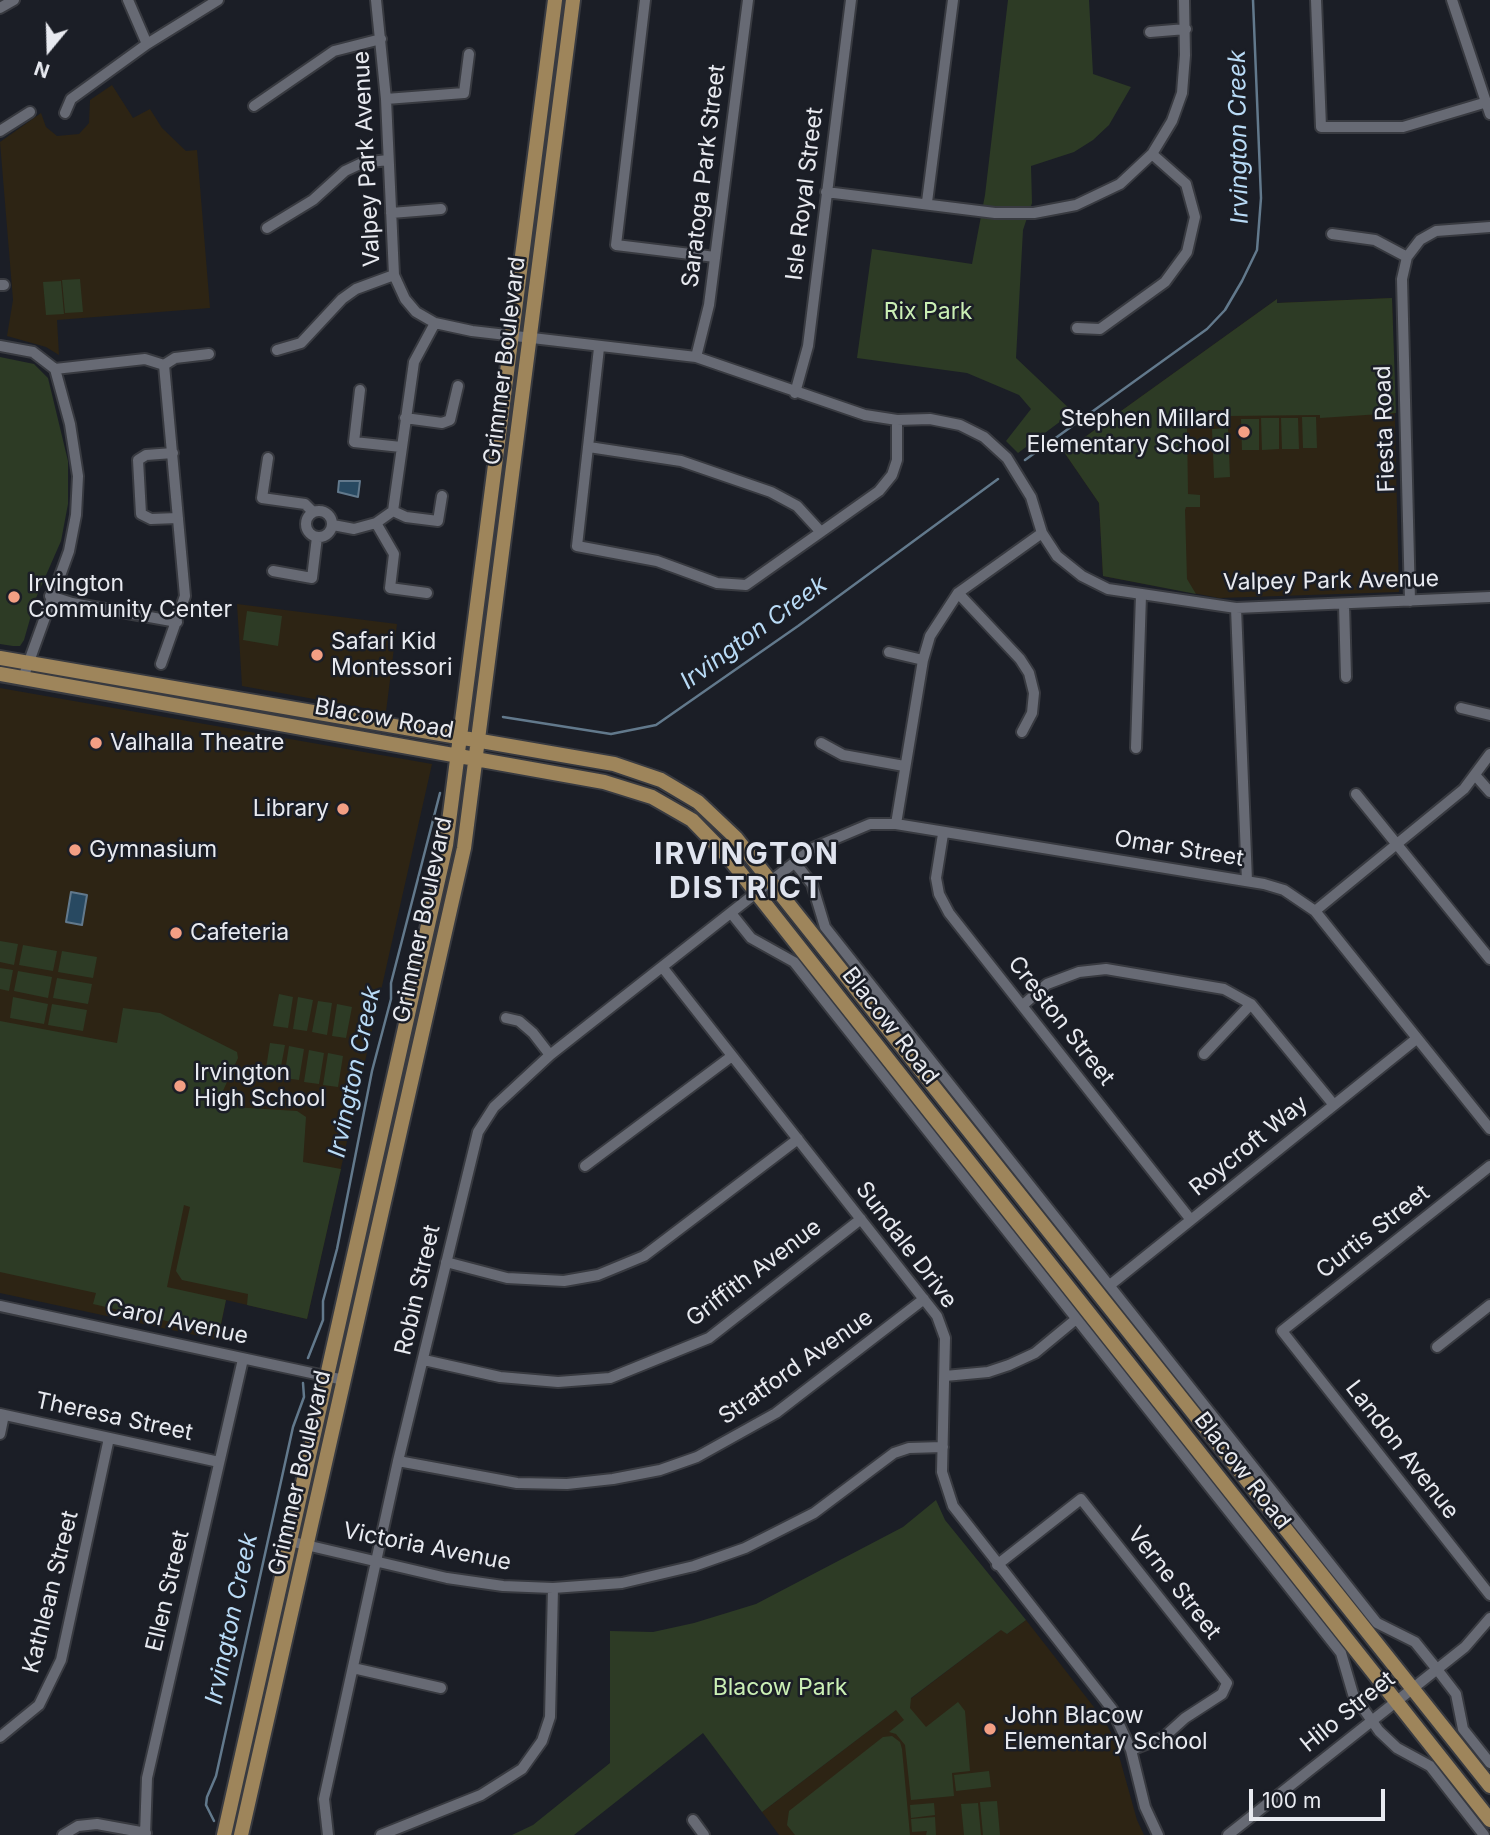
<!DOCTYPE html>
<html>
<head>
<meta charset="utf-8">
<style>
	body { margin:0 }
	#map { position:relative; width:1490px; height:1835px; overflow:hidden; background:#1b1e26; font-family:Inter,sans-serif }
	canvas { display:block }
	.north { position:absolute; left:14px; top:14px; width:70px; height:70px; -webkit-text-stroke:5px #1b1e26; paint-order:stroke; rotate:199deg; font-size:19px; font-weight:700; line-height:28px; text-align:center; color:#e8eaf0 }
	.north::after { content:''; display:block; margin:auto; width:24px; height:32px; background:#e8eaf0; clip-path:polygon(50% 0,100% 100%,50% 72%,0 100%) }
	.scale { position:absolute; left:1249px; top:1789px; width:136px; height:32px; box-sizing:border-box; border:4px solid #e8eaf0; border-top:0; padding-left:9px; font-size:21px; line-height:24px; white-space:nowrap; color:#e8eaf0; -webkit-text-stroke:5px #1b1e26; paint-order:stroke }
</style>
</head>
<body>
<div id="map">
<canvas width="1490" height="1835"></canvas>
<div class="north">N</div>
<div class="scale">100 m</div>
</div>
<script>
const ctx = document.querySelector('canvas').getContext('2d');
ctx.lineJoin = 'round';
function paint(path, color) {
  ctx.fillStyle = color;
  ctx.fill(path, 'evenodd');
}
function shape(rows) {
  const path = new Path2D();
  for (const r of rows) {
    if (r.length === 3) {
      path.moveTo(r[0] + r[2], r[1]);
      path.arc(r[0], r[1], r[2], 0, 2 * Math.PI);
      continue;
    }
    path.moveTo(r[0], r[1]);
    for (let i = 2; i < r.length; i += 2) path.lineTo(r[i], r[i + 1]);
  }
  return path;
}
function stroke(path, color, width, dash) {
  ctx.strokeStyle = color;
  ctx.lineWidth = width;
  ctx.lineCap = dash ? 'butt' : 'round';
  ctx.setLineDash(dash || []);
  ctx.stroke(path);
}
function write(font, color, halo, rows, align = 'center') {
  ctx.font = font + ' Inter,sans-serif';
  ctx.lineWidth = 5;
  ctx.setLineDash([]);
  ctx.textBaseline = 'middle';
  ctx.strokeStyle = halo;
  ctx.fillStyle = color;
  for (const [text, x, y, turn = 0] of rows) {
    ctx.save();
    ctx.translate(x, y);
    ctx.rotate((+turn || 0) * Math.PI / 180);
    ctx.textAlign = isNaN(turn) ? turn : align;
    if (halo) ctx.strokeText(text, 0, 0);
    ctx.fillText(text, 0, 0);
    ctx.restore();
  }
}
const education = shape([
	[112,85,133,118,150,109,162,128,186,151,197,150,210,308,57,320,59,355,46,347,7,336,13,300,0,142,41,113,46,127,57,136,79,134,89,123,90,100],
	[1392,298,1399,592,1219,598,1103,576,1099,503,1064,452,1277,299,1277,303],
	[237,604,397,624,386,712,242,686],
	[0,688,432,764,307,1319,226,1300,218,1340,0,1293],
	[1026,1620,1104,1720,1114,1738,1137,1820,1144,1835,779,1835,762,1812,1002,1629,1007,1634]
]);
const green = shape([
	[1008,0,1089,0,1093,74,1131,87,1109,125,1093,140,1074,152,1031,166,1032,203,1023,230,1016,358,1073,412,1018,453,1006,441,1031,409,1019,395,967,373,857,358,872,249,972,264,985,195],
	[80,279,83,312,65,313,62,280],
	[61,281,64,314,46,315,43,282],
	[1392,298,1396,413,1320,418,1320,415,1228,416,1227,410,1208,410,1208,424,1187,425,1188,494,1200,495,1200,507,1186,507,1185,510,1187,579,1196,594,1103,576,1099,503,1064,452,1277,299,1277,303],
	[0,357,34,364,48,378,68,461,68,504,61,541,36,598,24,640,20,646,13,646,0,644],
	[1302,417,1316,417,1317,448,1303,448],
	[1261,418,1279,418,1279,449,1262,450],
	[1281,418,1298,418,1299,449,1282,449],
	[1241,419,1259,419,1259,450,1242,450],
	[1228,428,1230,477,1214,478,1212,429],
	[247,611,282,616,278,646,243,640],
	[0,941,18,944,14,965,0,962],
	[23,945,57,951,53,971,19,965],
	[62,951,97,957,93,978,58,972],
	[0,968,13,970,9,991,0,989],
	[18,971,52,977,48,998,14,991],
	[57,978,92,984,88,1004,53,998],
	[279,994,293,997,288,1028,273,1026],
	[13,997,48,1004,44,1024,10,1018],
	[298,997,313,1000,307,1031,293,1029],
	[318,1001,332,1003,327,1035,312,1032],
	[52,1004,87,1010,83,1031,48,1025],
	[337,1004,352,1007,346,1038,332,1036],
	[123,1008,160,1013,237,1052,238,1058,216,1106,297,1111,306,1117,303,1162,341,1169,307,1319,247,1305,248,1294,182,1280,176,1271,190,1207,184,1205,167,1287,226,1300,219,1333,93,1304,96,1293,0,1272,0,1021,117,1043],
	[270,1043,285,1045,279,1077,265,1075],
	[289,1046,304,1049,299,1080,284,1078],
	[309,1050,324,1053,319,1084,304,1082],
	[328,1053,343,1056,338,1087,323,1085],
	[936,1500,945,1520,1026,1620,1007,1634,1001,1630,911,1698,910,1708,926,1727,958,1702,965,1711,970,1771,952,1773,954,1796,911,1800,905,1745,896,1734,889,1732,904,1720,896,1710,762,1812,703,1733,574,1835,512,1835,533,1825,610,1763,610,1631,653,1632,694,1623,756,1604,903,1527],
	[892,1736,900,1742,902,1749,910,1835,795,1835,787,1825,789,1811,883,1737],
	[989,1771,991,1787,956,1791,954,1775],
	[997,1801,1000,1835,983,1835,980,1802],
	[934,1803,935,1815,911,1818,910,1805],
	[978,1803,981,1835,964,1835,961,1804],
	[935,1817,936,1835,926,1835,927,1831,912,1832,911,1819]
]);
const water = shape([
	[339,481,360,481,358,497,338,492,339,481],
	[71,892,87,895,82,925,66,922,71,892]
]);
const stream = shape([
	[1025,460,1207,329,1225,310,1242,281,1257,250,1261,198,1253,0],
	[503,717,611,734,656,725,798,626,998,479],
	[308,1358,323,1320,323,1301,337,1249,372,1071,391,999,391,983,440,793],
	[214,1821,206,1805,207,1797,216,1776,293,1427,304,1397,303,1383]
]);
const minor = shape([
	[128,0,147,44],
	[376,0,386,99,394,275,405,299,416,312,435,323,472,331,696,357,865,415,897,420,930,419,960,425,984,437,1007,458,1031,497,1042,533,1057,556,1082,576,1108,589,1236,608,1490,597],
	[645,0,616,245,715,257],
	[1316,0,1321,127,1403,127,1487,102],
	[1452,0,1490,114],
	[0,8,14,0],
	[1150,32,1186,29],
	[386,99,464,93,469,54],
	[254,106,334,51,381,39],
	[65,113,71,99,147,44,218,0],
	[0,131,30,112],
	[826,192,995,213,1034,213,1076,205,1120,184,1152,154,1172,121,1182,93,1185,55,1184,0],
	[927,202,953,0],
	[391,213,441,209],
	[267,228,313,200,345,171,362,163,388,160],
	[1332,234,1375,240,1407,257],
	[0,285,4,285],
	[1077,328,1100,329,1165,282,1187,252,1195,217,1186,184,1152,154],
	[0,346,33,352,55,369,70,424,78,476,76,515,69,551,23,678],
	[599,348,577,546,657,561,717,583,746,585,879,491,892,475,897,460,897,420],
	[277,350,301,343,342,299,356,289,394,275],
	[696,357,709,305,748,0],
	[55,369,145,359,164,365,175,358,209,354],
	[360,390,354,442,401,447],
	[795,393,808,346,851,0],
	[405,418,442,423,450,420,458,386],
	[589,447,681,461,771,492,797,506,820,531],
	[173,453,146,455,138,460,141,514,151,519,178,518],
	[268,458,262,498,305,504,313,512],
	[319,524,13],
	[393,511,406,517,438,521,442,496],
	[376,523,394,554,390,588,427,593],
	[333,525,354,529,376,523,393,511,414,362,435,323],
	[273,571,312,578,317,537],
	[958,593,1020,659,1029,673,1034,693,1032,713,1022,732],
	[50,596,72,603,177,622],
	[1410,601,1402,279,1407,257,1420,240,1436,231,1490,227],
	[1344,604,1346,677],
	[1236,608,1247,881],
	[889,652,923,660],
	[161,664,185,596,164,365],
	[1461,708,1490,715],
	[821,743,843,755,904,766],
	[1136,748,1141,595],
	[1475,775,1490,792],
	[1356,794,1490,959],
	[896,824,923,660,930,636,958,593,1042,533],
	[943,834,936,878,939,894,949,913,1191,1220],
	[795,863,812,884,825,927,1377,1623,1415,1642,1436,1668,1456,1694,1463,1729,1490,1763],
	[1315,911,1464,789,1490,754],
	[731,913,751,938,794,962,1341,1653,1353,1694,1379,1731,1397,1748,1430,1766,1484,1835],
	[663,968,937,1316,945,1338,942,1472,953,1506,1112,1709,1131,1750,1145,1807,1158,1835],
	[1023,1005,1047,984,1079,972,1106,969,1224,989,1251,1004,1334,1105],
	[506,1018,519,1021,533,1033,550,1055],
	[1204,1054,1251,1004],
	[585,1166,732,1056],
	[1490,1166,1282,1331,1490,1595],
	[446,1262,507,1278,564,1281,598,1275,644,1256,798,1139],
	[1110,1285,1415,1040],
	[0,1306,344,1380],
	[1437,1347,1490,1305],
	[424,1360,500,1377,558,1382,610,1378,709,1338,861,1219],
	[945,1376,988,1372,1009,1365,1035,1353,1075,1320],
	[0,1414,219,1462],
	[0,1434,4,1415],
	[398,1461,517,1483,567,1484,613,1479,660,1470,697,1457,776,1413,924,1299],
	[289,1541,447,1578,503,1586,553,1588,622,1583,694,1566,745,1548,814,1513,894,1453,909,1448,943,1447],
	[997,1565,1081,1499,1227,1683,1222,1694,1185,1718,1164,1737,1131,1750],
	[353,1668,441,1688],
	[0,1737,39,1705,61,1660,109,1438],
	[693,1820,704,1835],
	[63,1835,78,1826,97,1824,146,1833],
	[145,1835,147,1778,243,1359],
	[328,1835,324,1799,398,1461,478,1132,494,1107,550,1055,813,848,870,824,896,824,1264,884,1284,890,1315,911,1490,1129],
	[381,1835,481,1795,522,1769,542,1741,550,1717,553,1588],
	[1228,1835,1465,1647,1490,1618]
]);
const major = shape([
	[0,658,614,764,661,780,698,802,736,838,1490,1786],
	[0,674,604,782,652,797,692,820,728,857,1490,1820],
	[224,1835,446,845,555,0],
	[241,1835,464,848,573,0]
]);
const markers = [
	[1244,432,7,"#f39f84"],
	[14,597,7,"#f39f84"],
	[317,655,7,"#f39f84"],
	[96,743,7,"#f39f84"],
	[343,809,7,"#f39f84"],
	[75,850,7,"#f39f84"],
	[176,933,7,"#f39f84"],
	[180,1086,7,"#f39f84"],
	[990,1729,7,"#f39f84"]
];
const streetNames = [
	["Valpey Park Avenue",367,159,-93],
	["Saratoga Park Street",704,176,-83],
	["Isle Royal Street",805,194,-83],
	["Grimmer Boulevard",505,361,-83],
	["Fiesta Road",1385,429,-92],
	["Valpey Park Avenue",1331,581,-1],
	["Blacow Road",384,719,10],
	["Omar Street",1179,849,9],
	["Grimmer Boulevard",423,920,-78],
	["Creston Street",1061,1021,52],
	["Blacow Road",890,1026,52],
	["Roycroft Way",1249,1146,-39],
	["Curtis Street",1373,1232,-38],
	["Sundale Drive",906,1245,53],
	["Griffith Avenue",754,1273,-37],
	["Robin Street",418,1290,-77],
	["Carol Avenue",177,1322,12],
	["Stratford Avenue",796,1367,-35],
	["Theresa Street",114,1417,12],
	["Landon Avenue",1402,1450,52],
	["Blacow Road",1242,1471,52],
	["Grimmer Boulevard",300,1473,-77],
	["Victoria Avenue",427,1547,11],
	["Verne Street",1174,1583,52],
	["Ellen Street",168,1591,-77],
	["Kathlean Street",51,1592,-76],
	["Hilo Street",1348,1712,-39]
];
const parkNames = [
	["Rix Park",928,312],
	["Blacow Park",780,1688]
];
const poiNames = [
	["Stephen Millard",1230,419,"right"],
	["Elementary School",1230,445,"right"],
	["Irvington",28,584],
	["Community Center",28,610],
	["Safari Kid",331,642],
	["Montessori",331,668],
	["Valhalla Theatre",110,743],
	["Library",329,809,"right"],
	["Gymnasium",89,850],
	["Cafeteria",190,933],
	["Irvington",194,1073],
	["High School",194,1099],
	["John Blacow",1004,1716],
	["Elementary School",1004,1742]
];
const waterNames = [
	["Irvington Creek",1239,137,-91],
	["Irvington Creek",754,633,-36],
	["Irvington Creek",355,1072,-78],
	["Irvington Creek",232,1619,-78]
];
const districtNames = [
	["IRVINGTON",747,855],
	["DISTRICT",747,889]
];
paint(education, '#2d2414');
paint(green, '#2d3b25');
paint(water, '#284961');
stroke(water, '#62798c', 2);
stroke(stream, '#62798c', 2.5);
stroke(minor, '#383a40', 14);
stroke(major, '#383a40', 18);
stroke(minor, '#676a74', 10);
stroke(major, '#9e855b', 14);
for (const [x, y, r, color] of markers) {
  const dot = new Path2D();
  dot.arc(x, y, r, 0, 2 * Math.PI);
  ctx.fillStyle = color;
  ctx.fill(dot);
  stroke(dot, '#1b1e26', 2.5);
}
write('23px', '#e8eaf0', '#1b1e26', streetNames);
write('23px', '#caefb4', '#1b1e26', parkNames);
write('23px', '#e8eaf0', '#1b1e26', poiNames, 'left');
write('italic 24px', '#b9dbf6', '#1b1e26', waterNames);
ctx.letterSpacing = '2px';
write('bold 30px', '#e0e4ef', '#1b1e26', districtNames);
ctx.letterSpacing = '0px';
</script>
</body>
</html>
